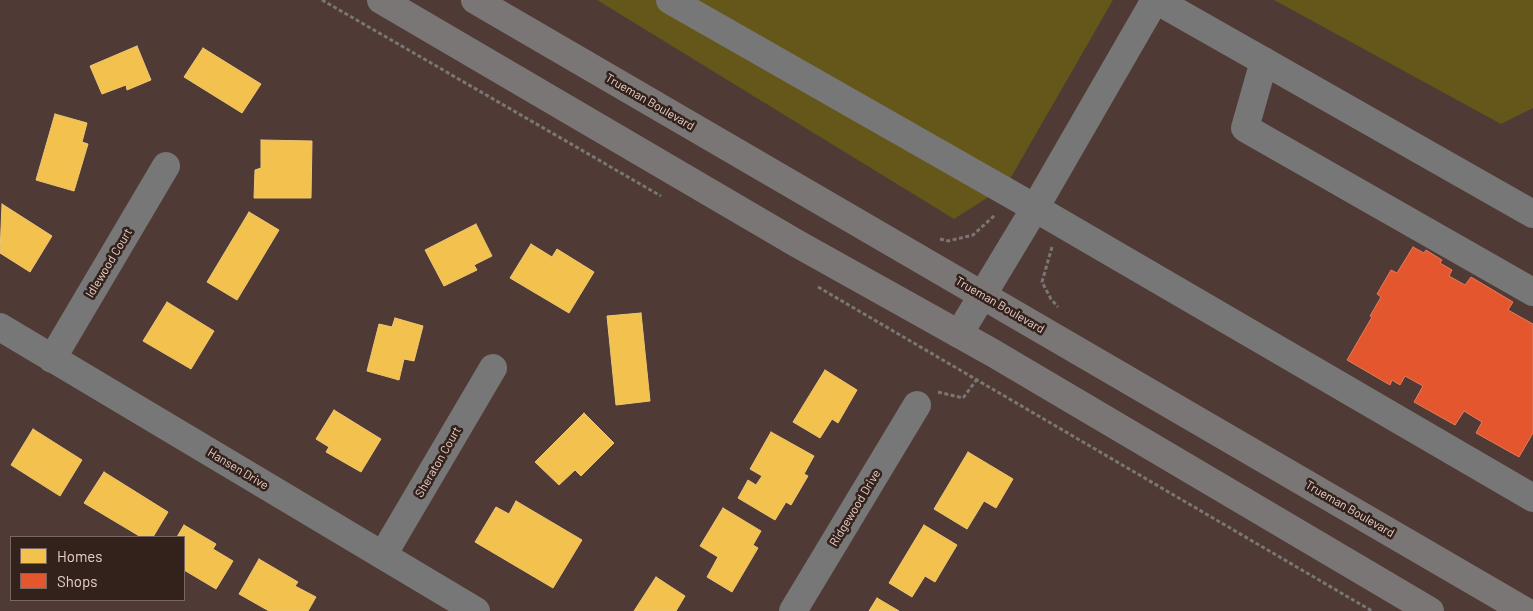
<!DOCTYPE html>
<html>
<head>
<meta charset="utf-8">
<style>
	body { margin:0 }
	#map { position:relative; width:1533px; height:611px; overflow:hidden; background:#4f3a35; font-family:Barlow,sans-serif }
	canvas { display:block }
	.legend { position:absolute; left:10px; top:536px; width:175px; height:65px; box-sizing:border-box; background:#33211c; border:1px solid #7b6761; margin:0; padding:6px 9px; list-style:none; font-size:15px; color:#e8d0c9 }
	.legend li { display:flex; align-items:center; gap:10px; height:25px }
	.legend b { width:25px; border:1px solid #7b6761 }
</style>
</head>
<body>
<div id="map">
<canvas width="1533" height="611"></canvas>
<ul class="legend">
<li><b style="height:14px;background:#f2c14e"></b>Homes</li>
<li><b style="height:14px;background:#e4572e"></b>Shops</li>
</ul>
</div>
<script>
const ctx = document.querySelector('canvas').getContext('2d');
ctx.lineJoin = 'round';
function paint(path, color) {
  ctx.fillStyle = color;
  ctx.fill(path, 'evenodd');
}
function shape(rows) {
  const path = new Path2D();
  for (const r of rows) {
    path.moveTo(r[0], r[1]);
    for (let i = 2; i < r.length; i += 2) path.lineTo(r[i], r[i + 1]);
  }
  return path;
}
function stroke(path, color, width, dash) {
  ctx.strokeStyle = color;
  ctx.lineWidth = width;
  ctx.lineCap = dash ? 'butt' : 'round';
  ctx.setLineDash(dash || []);
  ctx.stroke(path);
}
function write(font, color, halo, rows, align = 'center') {
  ctx.font = font + ' Barlow,sans-serif';
  ctx.lineWidth = 5;
  ctx.setLineDash([]);
  ctx.textBaseline = 'middle';
  ctx.strokeStyle = halo;
  ctx.fillStyle = color;
  for (const [text, x, y, turn = 0] of rows) {
    ctx.save();
    ctx.translate(x, y);
    ctx.rotate((+turn || 0) * Math.PI / 180);
    ctx.textAlign = isNaN(turn) ? turn : align;
    if (halo) ctx.strokeText(text, 0, 0);
    ctx.fillText(text, 0, 0);
    ctx.restore();
  }
}
const green = shape([
	[597,0,1113,0,1006,186,954,219],
	[1274,0,1533,0,1533,108,1501,124]
]);
const homes = shape([
	[137,46,151,80,127,90,126,85,102,94,90,66,137,46],
	[203,48,261,84,242,113,184,77,203,48],
	[55,114,87,123,82,142,88,144,74,191,36,180,55,114],
	[261,140,312,141,311,198,254,198,255,170,261,168,261,140],
	[2,204,52,236,30,272,0,253,2,204],
	[249,212,279,230,237,300,207,282,249,212],
	[476,224,492,256,474,265,477,270,444,286,425,250,476,224],
	[531,244,552,257,557,249,594,272,569,313,510,278,531,244],
	[167,302,214,331,191,369,143,341,167,302],
	[641,313,650,401,616,405,607,316,641,313],
	[395,318,423,326,414,361,404,359,399,380,367,371,379,324,392,327,395,318],
	[825,370,857,390,838,423,832,419,820,438,793,422,825,370],
	[334,410,381,439,361,472,326,452,329,447,316,439,334,410],
	[584,413,614,443,581,476,575,470,559,485,535,462,584,413],
	[33,429,82,460,60,496,11,465,33,429],
	[771,432,814,456,804,474,808,476,791,505,786,502,775,520,738,498,748,480,756,485,762,476,750,469,771,432],
	[968,452,1013,479,996,508,984,501,967,529,934,509,968,452],
	[104,472,168,512,153,537,141,537,84,503,104,472],
	[516,501,582,540,553,588,475,542,496,507,509,514,516,501],
	[723,508,761,531,753,545,758,548,732,592,707,577,718,557,700,546,723,508],
	[184,525,216,544,213,549,233,561,216,589,184,570,184,537,177,537,184,525],
	[924,525,957,545,935,582,925,576,912,597,889,583,924,525],
	[259,559,298,582,295,586,316,597,308,611,269,611,239,594,259,559],
	[656,577,685,596,676,611,634,611,656,577],
	[877,598,899,611,869,611,877,598]
]);
const shops = shape([
	[1413,247,1424,253,1426,250,1442,260,1440,263,1452,270,1449,276,1465,285,1471,277,1513,302,1508,310,1533,324,1533,433,1519,457,1476,433,1482,422,1464,411,1455,425,1414,402,1423,386,1405,376,1400,385,1392,380,1390,385,1347,360,1372,317,1370,316,1381,297,1377,294,1391,270,1397,273,1413,247]
]);
const path = shape([
	[322,0,661,196],
	[940,239,948,241,973,235,995,215],
	[1052,247,1042,282,1051,299,1058,307],
	[818,287,1372,611],
	[938,392,963,398,977,379]
]);
const minor = shape([
	[670,0,1035,208,1533,498],
	[1156,0,1533,214],
	[1264,61,1245,128,1533,292],
	[0,327,476,611],
	[959,334,1035,208,1155,0],
	[52,359,166,166],
	[383,555,493,368],
	[793,611,917,405]
]);
const major = shape([
	[381,0,796,243,993,353,1430,611],
	[475,0,1525,611]
]);
const streetNames = [
	["Trueman Boulevard",650,102,30],
	["Idlewood Court",109,263,-59],
	["Trueman Boulevard",1000,305,30],
	["Sheraton Court",438,462,-60],
	["Hansen Drive",238,469,31],
	["Ridgewood Drive",855,508,-59],
	["Trueman Boulevard",1350,509,30]
];
paint(green, '#655619');
paint(homes, '#f2c14e');
stroke(homes, '#efc673', 1);
paint(shops, '#e4572e');
stroke(shops, '#e57b5c', 1);
stroke(path, '#7a7675', 3, [4, 2.5]);
stroke(minor, '#787777', 28);
stroke(major, '#7b7676', 28);
write('12px', '#e8d0c9', '#33211c', streetNames);
</script>
</body>
</html>
